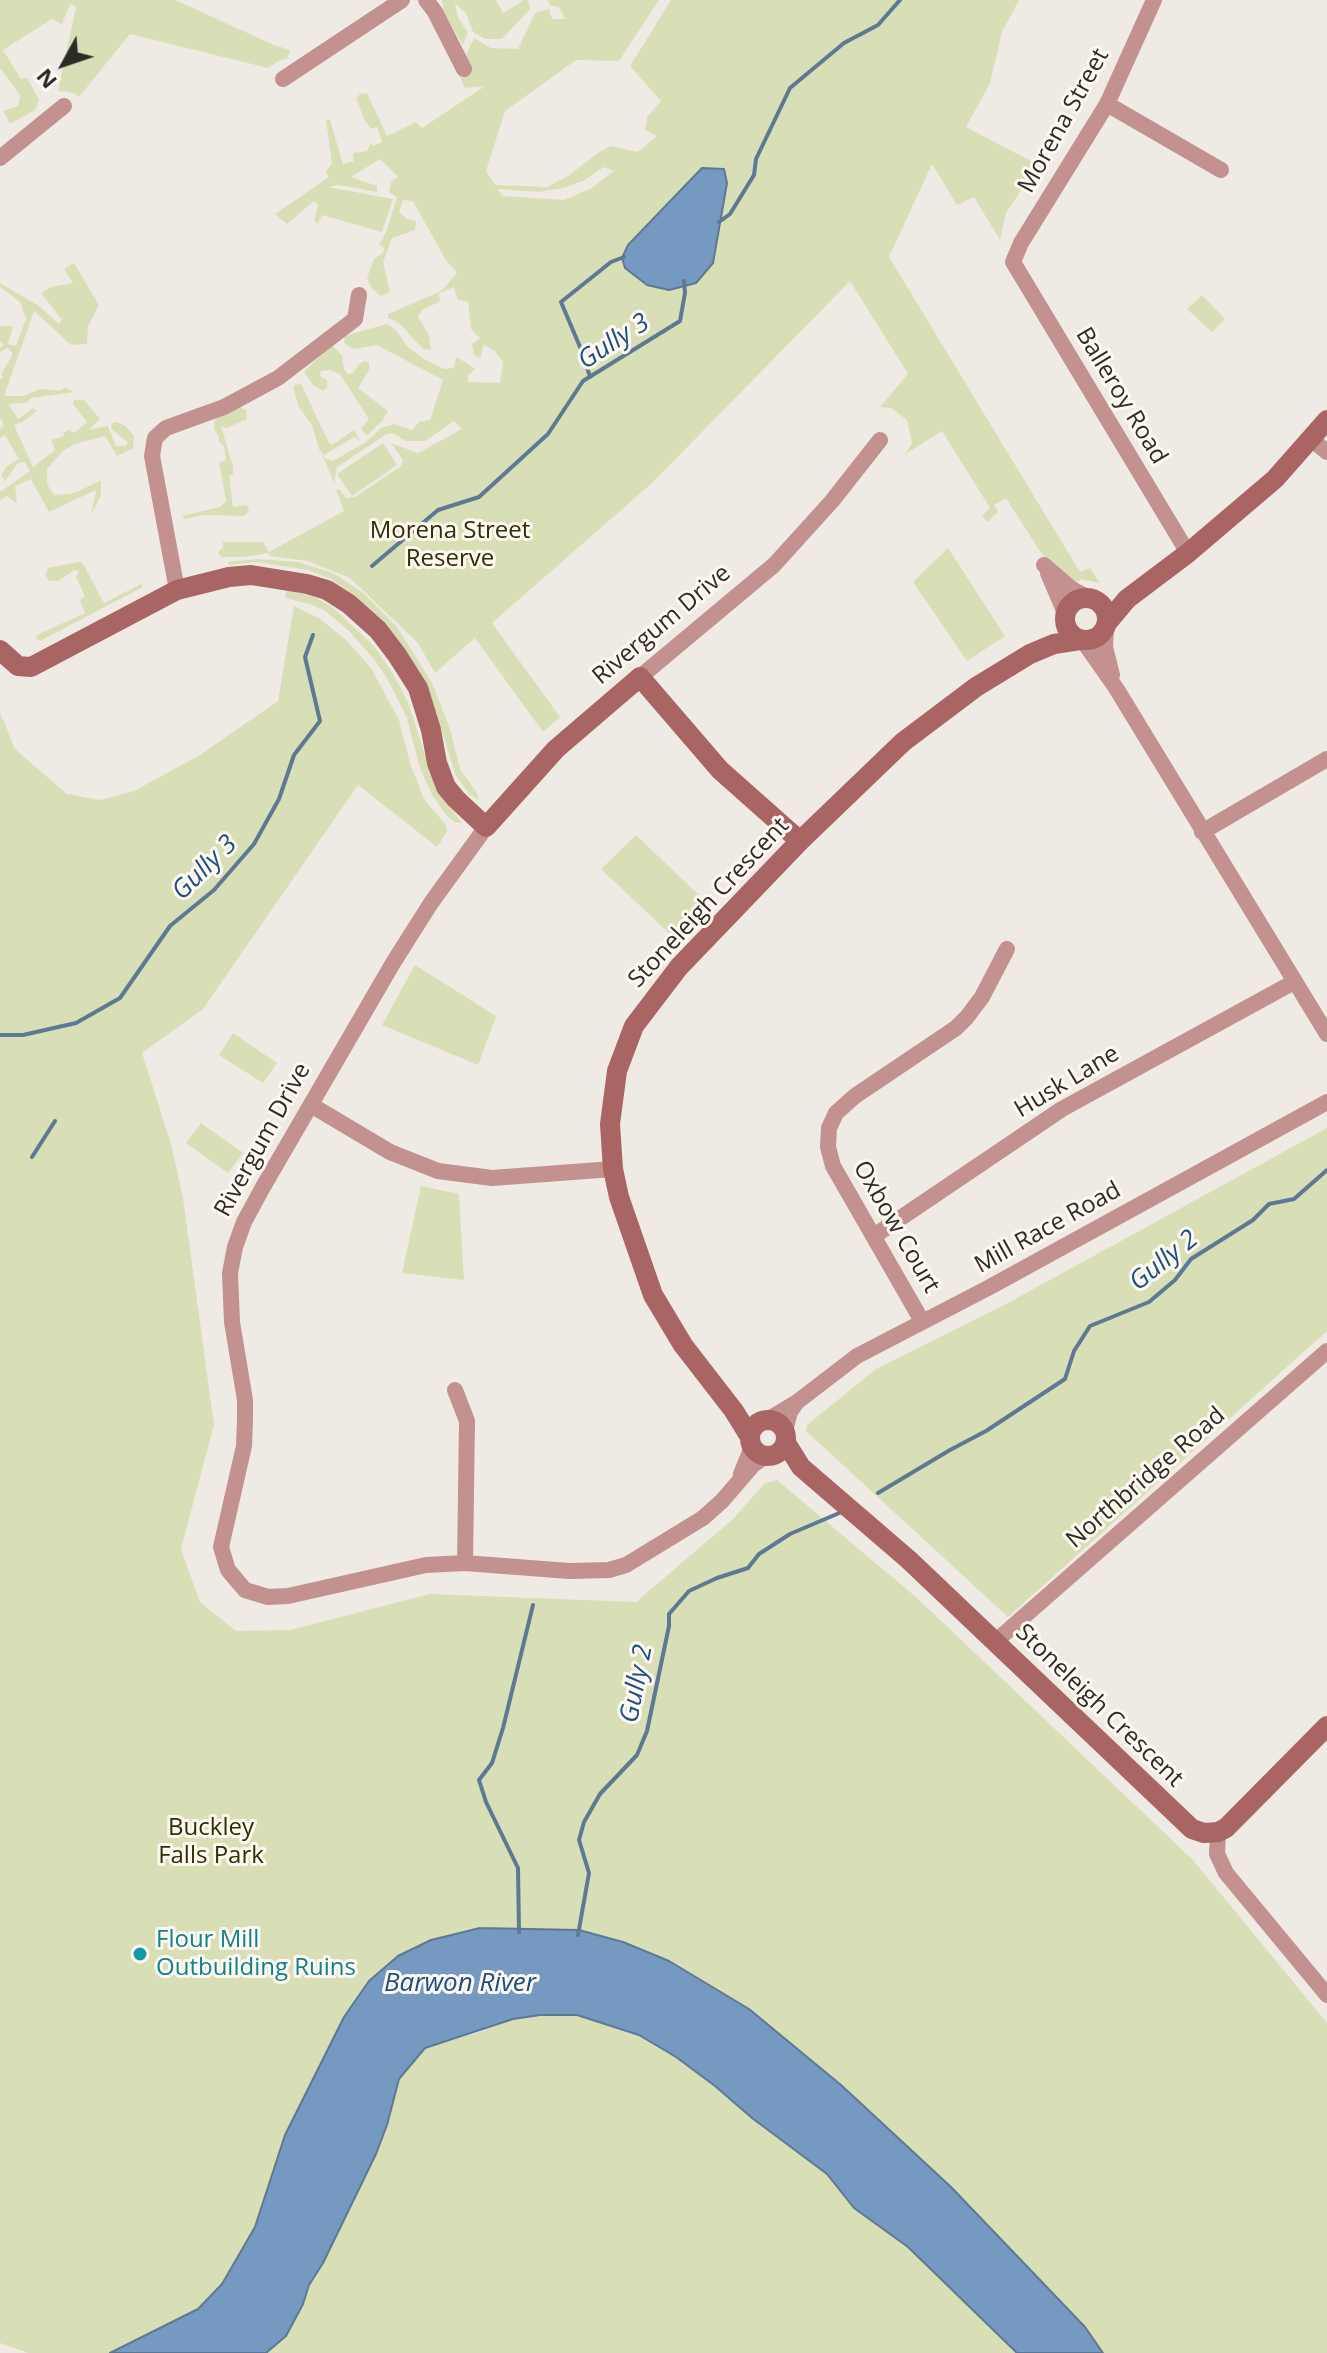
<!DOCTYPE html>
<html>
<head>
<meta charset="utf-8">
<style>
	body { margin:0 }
	#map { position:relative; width:1327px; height:2353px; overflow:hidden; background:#f0eae4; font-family:"Open Sans",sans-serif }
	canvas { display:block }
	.north { position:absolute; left:24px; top:24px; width:80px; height:80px; -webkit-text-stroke:6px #fef8f1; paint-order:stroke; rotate:230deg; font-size:22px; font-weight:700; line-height:32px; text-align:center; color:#2d2b28 }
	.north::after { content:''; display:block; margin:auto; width:28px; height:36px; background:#2d2b28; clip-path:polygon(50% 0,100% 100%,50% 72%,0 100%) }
</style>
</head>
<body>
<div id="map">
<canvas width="1327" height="2353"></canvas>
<div class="north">N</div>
</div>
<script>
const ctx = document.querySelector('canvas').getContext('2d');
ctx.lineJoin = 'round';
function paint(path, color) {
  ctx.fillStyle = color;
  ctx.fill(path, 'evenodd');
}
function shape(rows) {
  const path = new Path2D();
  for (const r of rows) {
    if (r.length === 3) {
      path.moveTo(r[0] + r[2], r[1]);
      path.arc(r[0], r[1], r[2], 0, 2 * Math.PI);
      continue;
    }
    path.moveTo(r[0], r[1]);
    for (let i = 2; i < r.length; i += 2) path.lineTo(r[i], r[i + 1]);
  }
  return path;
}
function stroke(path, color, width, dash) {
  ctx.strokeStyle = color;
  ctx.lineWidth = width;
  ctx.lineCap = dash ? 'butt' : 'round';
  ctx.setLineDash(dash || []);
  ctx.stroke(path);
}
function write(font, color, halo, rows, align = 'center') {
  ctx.font = font + ' "Open Sans",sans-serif';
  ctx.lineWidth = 6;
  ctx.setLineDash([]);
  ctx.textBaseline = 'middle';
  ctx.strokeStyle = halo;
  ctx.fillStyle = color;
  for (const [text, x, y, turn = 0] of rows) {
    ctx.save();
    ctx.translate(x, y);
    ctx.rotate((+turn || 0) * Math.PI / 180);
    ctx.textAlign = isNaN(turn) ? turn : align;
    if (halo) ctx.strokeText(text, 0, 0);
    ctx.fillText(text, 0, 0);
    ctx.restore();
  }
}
const green = shape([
	[0,0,175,0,274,45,290,50,287,59,280,60,268,68,130,34,79,97,74,93,58,91,76,7,70,4,62,24,52,19,3,50,21,79,27,78,39,100,35,110,10,124,3,111,18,106,20,95,0,68],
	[442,0,496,0,503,13,524,0,528,0,530,9,502,39,485,39,473,32,466,13,455,3,458,18,468,32,463,45,444,13],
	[548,0,659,0,619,61,576,60,505,111,486,171,495,185,547,187,568,176,599,152,611,146,638,152,657,136,645,130,647,117,661,101,630,66,671,0,1019,0,1002,32,990,83,966,127,1046,169,1030,177,1006,213,1000,240,974,197,957,205,932,164,889,257,1080,572,1090,568,1100,583,1081,579,1075,585,1048,561,1039,550,1006,498,994,505,998,512,987,522,982,516,990,508,942,431,904,455,912,443,907,420,891,408,880,407,908,374,850,281,652,483,492,623,560,717,543,732,475,638,435,673,418,643,350,578,308,561,270,556,268,553,245,557,221,557,218,552,223,547,223,542,263,542,269,552,344,511,336,490,339,489,346,498,355,497,401,466,403,460,391,443,418,453,462,429,454,421,425,441,406,441,392,433,385,435,337,467,334,483,322,454,326,459,333,461,366,442,381,428,394,424,412,430,419,422,430,420,443,380,377,345,354,349,345,344,344,336,387,324,396,330,407,346,424,359,444,369,453,368,457,357,475,369,468,375,468,382,500,383,503,362,495,351,484,345,480,358,474,355,472,344,480,338,471,329,468,301,458,300,454,287,438,294,441,301,422,310,418,317,429,335,431,350,423,349,399,323,388,318,388,314,441,291,457,273,445,259,413,201,403,200,399,212,407,219,416,221,415,230,392,238,383,262,390,292,381,296,372,289,367,278,374,259,383,253,384,248,379,245,387,230,397,197,389,192,391,182,398,177,380,159,351,177,377,186,377,192,338,185,328,187,393,199,382,232,322,215,318,224,314,221,318,205,314,201,287,224,275,214,329,177,326,171,332,164,326,120,330,120,343,164,354,161,353,153,367,151,371,143,373,146,382,142,377,127,371,129,364,119,356,98,360,94,367,93,387,136,416,122,422,128,485,86,465,88,458,73,474,38,491,48,518,49,535,13,549,9,552,19,565,19,560,8,550,5],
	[604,167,614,171,592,188,564,200,502,196,498,189,539,192,563,188,583,181],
	[74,263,99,305,88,327,87,344,71,345,34,311,4,396,24,396,40,389,60,391,65,387,74,392,31,398,27,403,8,404,18,419,33,408,37,411,23,422,14,425,33,467,55,450,51,440,64,436,63,433,69,430,74,433,87,422,73,404,74,400,84,400,100,419,88,430,108,426,116,446,126,446,128,442,111,429,112,423,116,422,126,426,134,436,133,448,117,456,105,436,75,444,63,451,47,469,47,484,54,495,75,493,101,480,101,495,91,515,96,490,49,512,31,479,15,486,17,504,7,496,0,500,0,492,30,471,25,462,18,463,5,481,1,475,7,466,19,459,5,435,0,438,0,429,4,425,0,418,0,380,3,377,1,374,13,354,8,348,0,352,0,348,4,345,0,341,0,326,13,326,8,344,16,346,26,319,20,302,0,287,0,283,39,306,59,324,62,320,41,293,51,287,73,283,64,269],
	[1202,295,1225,319,1212,332,1187,309],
	[331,345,342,355,344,369,348,374,353,373,359,364,365,361,369,363,369,370,358,388,388,411,383,420,367,436,361,429,369,419,340,374,330,370,321,371,320,376,327,380,327,388,323,391,313,385,304,372],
	[295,385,301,384,329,443,332,445,354,430,360,441,354,437,324,455,319,449,312,425,299,407,293,387],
	[240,407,246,410,247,419,227,428,221,426,233,467,233,475,229,475,233,507,247,505,249,511,244,516,204,515,185,519,182,516,220,507,226,501,219,462,226,460,224,446,219,442,219,437,214,429,215,419],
	[383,443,397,465,352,496,337,474],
	[948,548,1005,636,967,661,913,582],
	[258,559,298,562,333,573,362,592,397,627,432,683,450,729,460,769,477,793,479,800,470,795,456,776,430,694,383,621,359,599,331,579,307,570,257,562,229,565,228,562],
	[78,562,82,562,104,603,141,584,143,587,40,641,36,638,37,635,85,613,80,600,85,596,76,577,79,572,75,570,58,581,49,581,45,575,48,568],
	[287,590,312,596,331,606,373,645,392,672,408,702,436,789,462,823,454,822,446,815,431,793,419,765,407,718,387,678,373,658,349,631,324,610,310,604,285,598],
	[294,606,319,618,346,640,371,668,399,720,410,763,424,799,446,825,447,832,437,847,358,785,203,1009,142,1053,171,1144,183,1198,214,1425,181,1549,200,1602,236,1631,290,1630,430,1594,636,1602,732,1520,765,1483,777,1480,917,1598,1193,1860,1327,2023,1327,2353,1103,2353,1085,2327,951,2187,841,2085,579,1930,525,1928,480,1928,431,1940,344,2017,285,2135,255,2227,222,2284,198,2309,110,2353,28,2353,0,2343,0,712,15,749,67,794,100,800,134,791,200,755,278,701],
	[636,835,704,900,671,935,601,869],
	[415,965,496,1016,478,1065,382,1025],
	[233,1033,277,1063,263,1083,219,1055],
	[201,1123,243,1153,228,1173,186,1143],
	[1327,1128,1327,1331,1008,1617,806,1431,807,1425,876,1369,1006,1304],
	[421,1186,459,1194,464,1280,402,1273],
	[540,2015,577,2015,639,2035,676,2057,827,2174,854,2208,908,2247,1017,2353,266,2353,286,2336,303,2304,309,2285,323,2263,376,2154,387,2125,399,2079,409,2066,426,2048,483,2031,513,2019]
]);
const water = shape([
	[702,168,724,169,727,183,713,263,696,283,669,290,647,285,625,268,622,258,628,245,702,168],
	[480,1928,579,1930,623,1942,669,1961,749,2009,841,2085,951,2187,1085,2327,1103,2353,1017,2353,908,2247,854,2208,827,2174,752,2118,715,2086,676,2057,639,2035,577,2015,540,2015,513,2019,425,2048,399,2079,387,2125,376,2154,323,2263,309,2285,303,2304,286,2336,266,2353,110,2353,198,2309,222,2284,255,2227,285,2135,344,2017,369,1981,398,1956,431,1940,480,1928]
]);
const stream = shape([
	[719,222,730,214,754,175,756,159,790,88,844,43,878,25,900,0],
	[590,377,583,354,561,302,611,262,624,257],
	[372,566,438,510,479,497,548,434,583,381,680,321,685,293,684,281],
	[0,1035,23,1035,76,1023,120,998,170,926,214,890,254,844,279,799,294,755,320,721,305,657,313,635],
	[32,1157,55,1121],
	[878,1493,950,1450,986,1431,1065,1379,1074,1351,1090,1326,1149,1302,1175,1280,1191,1259,1253,1220,1269,1204,1294,1199,1327,1170],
	[519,1932,518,1868,486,1802,479,1780,492,1763,503,1728,533,1605],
	[578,1935,589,1873,579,1840,584,1822,600,1794,637,1755,647,1731,669,1626,669,1614,689,1591,717,1578,748,1568,759,1554,790,1534,844,1511]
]);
const street = shape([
	[426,0,435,12,464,69],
	[1154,0,1107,104,1021,243,1013,262,1188,553],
	[283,79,402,0],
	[1107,104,1221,170],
	[0,158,64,106],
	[355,319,359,295],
	[1311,439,1327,452],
	[1044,565,1072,589,1089,598],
	[1048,573,1065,613],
	[177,590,152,456,155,438,166,428,224,407,278,378,355,319],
	[1106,627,1105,647,1112,675],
	[1083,641,1116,688,1327,1034],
	[640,677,774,565,832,501,880,440],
	[486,827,431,903,393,963,263,1187,244,1222,235,1247,230,1273,232,1322,245,1400,245,1419,244,1446,221,1547,228,1570,245,1590,268,1597,288,1596,426,1565,465,1563,569,1571,609,1570,626,1565,703,1518,722,1501,753,1465,766,1456],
	[1202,832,1327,759],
	[311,1105,390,1152,438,1171,492,1178,613,1169],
	[874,1236,1062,1109,1294,982],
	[922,1321,833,1166,828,1147,829,1128,836,1113,855,1096,956,1028,967,1017,982,997,1007,949],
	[455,1390,467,1421,465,1563],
	[767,1420,797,1402,857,1356,988,1288,1327,1102],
	[785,1431,790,1412,796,1403],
	[741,1474,752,1447],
	[996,1641,1327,1351],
	[1218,1832,1217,1854,1226,1873,1327,1995]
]);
const secondary = shape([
	[1086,619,21],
	[1107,623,1127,599,1188,553,1275,479,1327,420],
	[0,650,18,666,31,667,177,590,229,577,251,575,307,584,327,590,349,604,378,630,397,655,418,688,431,730,437,763,446,787,456,799,486,827,556,749,640,677,720,770,800,841],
	[768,1438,18],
	[750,1437,734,1411,683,1345,653,1295,619,1197,613,1169,610,1124,617,1071,634,1026,679,967,800,841,903,742,976,687,1030,654,1054,644,1080,640],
	[786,1443,801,1467,909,1560,1192,1829,1204,1833,1218,1832,1226,1828,1327,1726]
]);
const markers = [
	[140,1954,8,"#0f9aa8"]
];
const streetNames = [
	["Morena Street",1064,121,-61],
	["Balleroy Road",1121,396,59],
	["Rivergum Drive",662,625,-40],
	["Stoneleigh Crescent",709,903,-47],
	["Husk Lane",1067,1082,-31],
	["Rivergum Drive",263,1140,-61],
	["Oxbow Court",896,1227,60],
	["Mill Race Road",1048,1228,-29],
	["Northbridge Road",1146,1478,-41],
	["Stoneleigh Crescent",1099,1706,44]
];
const parkNames = [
	["Morena Street",450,531],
	["Reserve",450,559],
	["Buckley",211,1828],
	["Falls Park",211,1856]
];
const cultureNames = [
	["Flour Mill",156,1940],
	["Outbuilding Ruins",156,1968]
];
const waterNames = [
	["Gully 3",614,342,-33],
	["Gully 3",205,868,-45],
	["Gully 2",1164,1261,-39],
	["Gully 2",637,1684,-79],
	["Barwon River",460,1984]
];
paint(green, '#d8dfb7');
paint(water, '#7599c1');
stroke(water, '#5f7893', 2);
stroke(stream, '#5f7893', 4);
stroke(street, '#c29190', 16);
stroke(secondary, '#a96464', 20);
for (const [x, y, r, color] of markers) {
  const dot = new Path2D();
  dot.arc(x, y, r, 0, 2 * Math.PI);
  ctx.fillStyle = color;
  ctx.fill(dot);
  stroke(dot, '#fef8f1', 3);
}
write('24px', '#2d2b28', '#fef8f1', streetNames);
write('24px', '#2b3005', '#fef8f1', parkNames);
write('24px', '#0d838f', '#fef8f1', cultureNames, 'left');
write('italic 26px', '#1c5084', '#fef8f1', waterNames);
</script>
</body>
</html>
